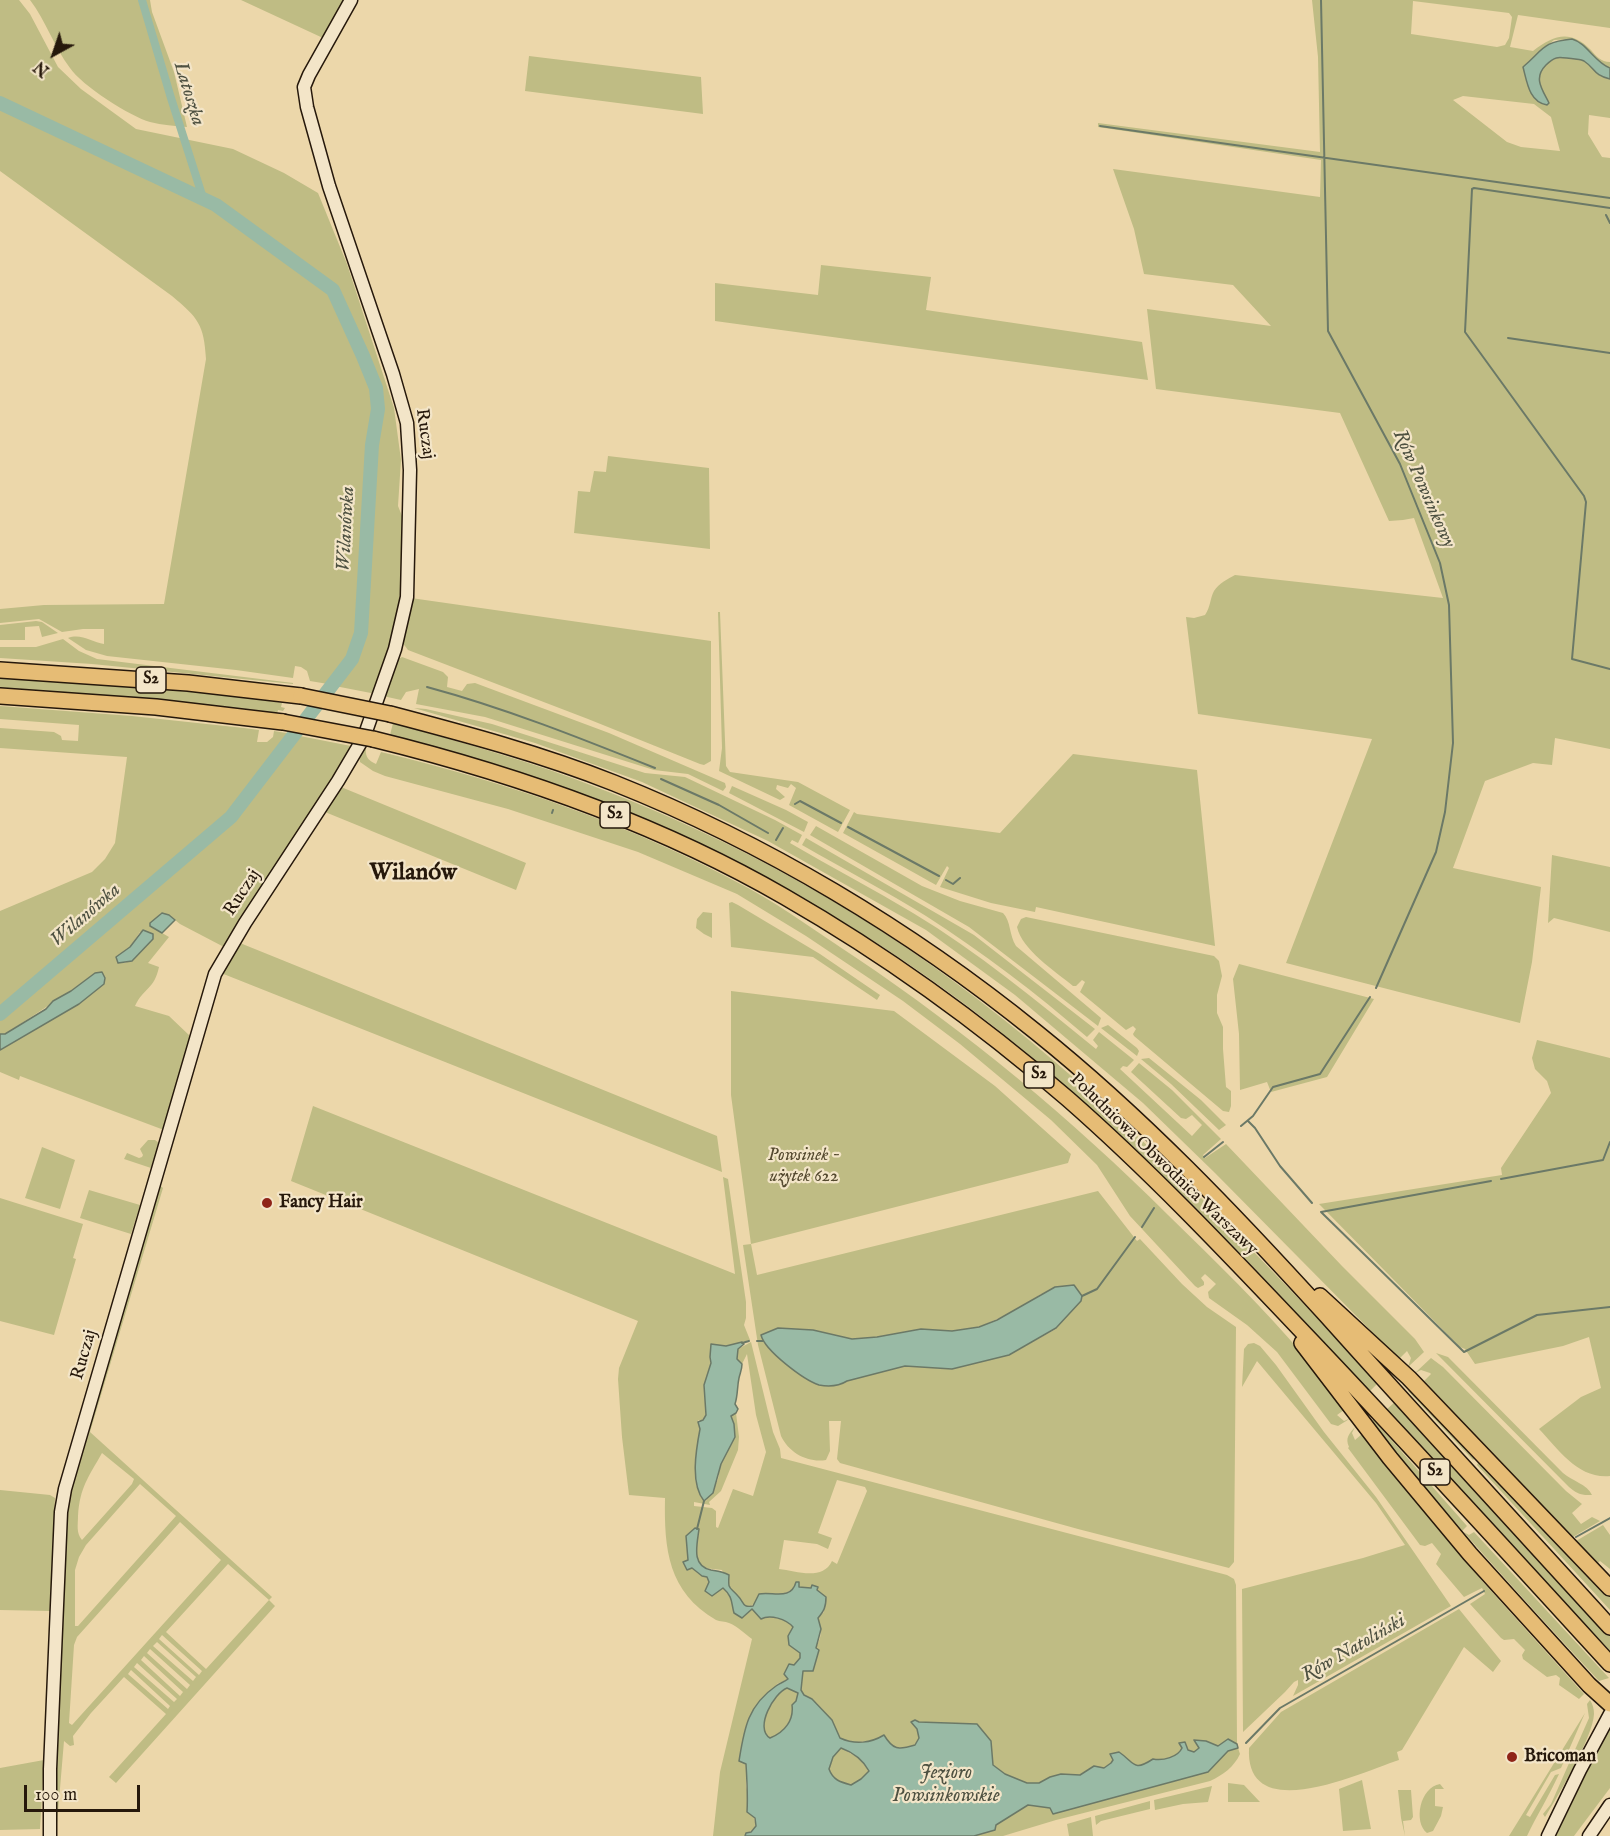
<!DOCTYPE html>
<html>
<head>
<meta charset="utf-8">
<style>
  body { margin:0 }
  #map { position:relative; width:1610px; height:1836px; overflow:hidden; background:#ecd7aa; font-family:"IM FELL English",serif }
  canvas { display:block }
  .north { position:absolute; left:24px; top:24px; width:60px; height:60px; -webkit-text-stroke:4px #f3e5c8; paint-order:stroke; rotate:220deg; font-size:16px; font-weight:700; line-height:24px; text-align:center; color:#26180b }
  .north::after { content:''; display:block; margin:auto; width:21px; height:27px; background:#26180b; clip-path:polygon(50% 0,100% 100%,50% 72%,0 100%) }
  .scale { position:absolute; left:24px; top:1785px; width:116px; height:27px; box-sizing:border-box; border:3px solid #26180b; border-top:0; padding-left:8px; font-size:18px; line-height:21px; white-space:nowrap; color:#26180b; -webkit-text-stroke:4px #f3e5c8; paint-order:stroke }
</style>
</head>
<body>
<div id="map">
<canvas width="1610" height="1836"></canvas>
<div class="north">N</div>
<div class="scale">100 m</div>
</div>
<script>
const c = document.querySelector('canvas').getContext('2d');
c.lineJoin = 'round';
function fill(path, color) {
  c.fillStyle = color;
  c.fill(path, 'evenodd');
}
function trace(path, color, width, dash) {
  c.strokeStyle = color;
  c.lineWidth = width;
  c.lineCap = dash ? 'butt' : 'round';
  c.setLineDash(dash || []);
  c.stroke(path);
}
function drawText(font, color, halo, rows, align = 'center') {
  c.font = font + ' "IM FELL English",serif';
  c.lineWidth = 4.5;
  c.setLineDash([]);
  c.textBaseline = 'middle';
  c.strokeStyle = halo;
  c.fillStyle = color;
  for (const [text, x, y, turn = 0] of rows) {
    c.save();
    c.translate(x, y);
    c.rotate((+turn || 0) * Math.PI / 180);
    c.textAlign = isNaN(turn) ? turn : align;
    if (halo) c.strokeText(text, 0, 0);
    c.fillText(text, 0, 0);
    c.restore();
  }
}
const green = new Path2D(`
  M0 0H19L30 14 58 67 81 89 136 129 233 149 284 173 318 193 347 264 394 408 401 460 398 506 404 521 403 587 392 647 376 694 335 686C364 651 367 625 366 582L360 581 356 638 351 651 328 684 310 681 307 671 301 667 295 666 293 678 236 670 107 656 86 650 68 638C81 633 92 642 104 644V629H83L62 632 39 619 0 623V609L44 605 164 604 206 359C204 324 198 318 172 296L0 171Z
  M30 0H150L152 12 174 72 187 127C175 126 162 125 150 122 131 117 81 85 70 68 54 47 46 21 30 0Z
  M241 0H346L323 38Z
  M1312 0H1610V28L1518 15 1510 47 1533 51C1554 35 1570 29 1591 50 1596 56 1601 62 1610 62V68L1606 67 1572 39 1554 40 1523 67 1527 84 1546 99 1540 87 1538 76 1542 69 1553 58 1563 56 1583 60 1610 79V118L1589 115 1588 134 1602 157 1610 158V749L1555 738 1552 765 1533 763 1485 781 1453 868 1541 887 1532 962 1520 1023 1286 963 1372 739 1198 714 1186 617 1194 618 1205 615C1211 606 1210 598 1214 591 1219 583 1228 579 1235 575L1443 598 1414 518 1403 520 1389 521 1340 413 1156 389 1147 309 1271 326 1233 285 1144 274 1134 229 1113 169 1320 197 1321 160 1098 127V123L1320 152 1318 57ZM1413 1 1509 13 1512 17 1509 38 1505 45 1497 47 1411 34ZM1463 96 1534 104 1551 117 1560 151 1521 147 1507 142 1453 100Z
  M529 56 701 77 703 114 525 91Z
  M821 265 931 277 926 310 1142 342 1148 380 715 321V283L818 295Z
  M608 456 709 468 710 549 574 533 578 491 590 492 594 471 606 472Z
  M411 598 711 641V761L704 765 700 764 588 719 408 650 402 642Z
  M718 612H720L726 766 730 772 798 782 850 810 838 832 789 805 796 788 791 784 788 788 777 785 776 789 785 797 780 800 719 771 722 748Z
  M36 621 42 622 58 633 42 637 39 626 25 627V640H0V625Z
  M63 639 79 651 97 659 293 683V684L92 664 0 658V647H36Z
  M402 657 443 672 448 677 447 687 462 691 467 684 475 683 609 733 725 783 726 787 723 791 688 774 654 770 485 717 416 704 419 689 406 692 401 700 383 696 395 661Z
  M0 676C94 683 189 687 282 703L281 707 285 708 283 711 278 710 277 714 153 699 0 688Z
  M0 706 132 716 244 728 259 730 257 742H267L273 737 274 731 292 734 272 761 276 763 300 736 356 747 224 947 180 924 169 915 161 913 150 926 169 937 148 963 159 967C154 990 144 987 135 1006L169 1016 190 1036 164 1130 20 1076 19 1080 0 1072V1050L79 1004 83 983 5 1034H0V911L92 872 105 859 115 843 127 757 0 748V728L54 732 61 736 62 740 78 741 79 725 0 719ZM140 932 153 934V939L132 961 123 963 116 957 130 947Z
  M414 708 426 709 492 724 645 773 685 777 775 820 802 835 798 843 792 840 790 843C831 867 873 889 913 913 978 952 1037 1001 1096 1049L1098 1046 1093 1040 1099 1032 1134 1060 1127 1067 1123 1066 1120 1069 1192 1136 1202 1125 1192 1115 1186 1119 1181 1118 1131 1072 1139 1063 1172 1090 1221 1139 1203 1155 1205 1158 1226 1144 1342 1266 1415 1339 1424 1352 1408 1367 1411 1358 1407 1351 1400 1358 1383 1343 1215 1173 1143 1103 1015 995 926 930 768 841 642 782 535 743Z
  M393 723C463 743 533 762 601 789 734 840 863 911 976 998 1125 1111 1251 1248 1378 1383L1369 1392C1245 1255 1117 1120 970 1008 859 924 736 856 608 804 537 775 463 755 390 735Z
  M363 748 366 749C365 757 369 761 376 764L381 752C507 782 635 826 750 889 786 909 820 934 855 957 968 1033 1072 1119 1168 1215 1215 1261 1263 1307 1305 1357 1319 1374 1331 1393 1344 1410L1337 1415 1344 1421 1351 1418 1338 1426 1331 1424 1277 1352 1247 1325 1209 1298 1208 1292 1216 1284 1205 1274 1201 1278 1204 1282V1285L1198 1288 1195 1286 1130 1216 1097 1165 1051 1120 960 1044 903 1001 806 936 737 894 638 852 508 809 385 776 373 771 360 762 359 755Z
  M1073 754 1197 770 1215 946 1036 907 1035 912 991 903 940 887 949 868 947 866 936 885 843 833 854 812 857 814 1000 833Z
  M732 786 786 810 808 822 804 832 729 793Z
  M341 787 526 863 516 890 325 812Z
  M816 826 922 886 960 901 1003 913C1011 921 1009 935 1016 946L1101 1018 1098 1026 969 927 810 835Z
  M806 838 974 935 1095 1029 1087 1037C1036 993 982 952 926 916 886 891 844 869 802 845Z
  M1552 855 1610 867V932L1554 918 1548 923Z
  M732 902 738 905 820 954 877 993 880 995 877 1000 813 957 731 947 729 903Z
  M703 912 712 913V938L704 934 696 928 697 919Z
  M1026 917 1214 956 1219 961 1222 976 1217 995V1013L1223 1027V1049L1226 1087 1231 1091V1106L1229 1112 1223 1111 1134 1036 1133 1034 1136 1029 1133 1026 1126 1030 1080 992 1085 982 1082 980 1076 986H1073C1055 971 1022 950 1017 927L1021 919Z
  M240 943 717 1136 722 1172 221 973Z
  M1239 964 1374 999 1327 1077 1271 1092 1267 1082 1240 1090 1239 1034 1233 979Z
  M731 991 894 1011 995 1086 1071 1154 1068 1163 751 1244 757 1275 1098 1191 1137 1241 1140 1239 1182 1284 1207 1307 1236 1327 1234 1562 1229 1568 1078 1529 840 1463 837 1459 841 1421H829L830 1451 826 1460C808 1463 789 1453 781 1436L758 1345 743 1245 751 1244 731 1095ZM1041 1294 1056 1329 1009 1355 952 1369 905 1366 847 1381 781 1360 763 1341 813 1330 852 1339 877 1337 921 1329 952 1331 979 1327 1015 1311Z
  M1108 1025 1137 1048 1139 1051 1137 1056 1101 1028Z
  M1537 1040 1610 1058V1476C1578 1479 1559 1450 1539 1429L1581 1397 1601 1388 1589 1337 1563 1346 1475 1364 1465 1349 1460 1347 1319 1204 1502 1175 1501 1168 1551 1093 1547 1081 1535 1069 1532 1058Z
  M1149 1058 1201 1100 1226 1125 1219 1130 1171 1084 1141 1059Z
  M313 1106 735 1274 723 1177 728 1179 746 1302V1318L744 1325 750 1340 726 1346 711 1345 710 1357 711 1363 704 1385 706 1415 701 1421 698 1420C706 1444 683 1481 706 1501 709 1493 715 1487 718 1479 719 1475 719 1469 720 1465 729 1445 741 1439 731 1416L736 1413 739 1437 738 1450 721 1491 709 1502 710 1505 694 1502V1506L712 1508 716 1511V1527L718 1528 733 1489 753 1496 766 1452 756 1415 747 1354 742 1364 737 1359 738 1349 751 1342 773 1432 780 1449 781 1458 1227 1575 1234 1579 1236 1585 1237 1744 1227 1740 1218 1746 1206 1741H1195L1199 1748 1194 1752 1188 1750 1186 1744 1179 1743 1182 1748C1178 1757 1163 1761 1153 1759 1133 1772 1135 1763 1119 1752L1110 1754 1113 1759 1111 1763 1104 1768H1090L1080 1775 1069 1774 1050 1777 1039 1783H1027L1005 1774 993 1765 991 1741 977 1724 919 1722 913 1725 917 1729 919 1738 915 1745C904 1748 891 1751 886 1738L880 1737 877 1740 850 1743 840 1738C834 1723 826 1711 813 1700 809 1697 804 1696 802 1692 792 1671 821 1651 821 1631 821 1627 818 1622 818 1617L824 1612V1597L812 1585V1588L798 1587 778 1596 764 1593C760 1596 755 1605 750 1606 739 1609 726 1579 722 1570L704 1568 699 1564 696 1553 686 1536C687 1552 688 1574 707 1577L709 1582 718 1591 723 1588 733 1600V1606L744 1617 752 1609C755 1611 757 1613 760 1615 768 1619 788 1616 792 1626 796 1634 792 1645 800 1653V1658L794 1665 788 1679 777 1684 746 1764V1786L756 1826 745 1836H713L720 1772 752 1639C745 1634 737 1626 729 1623 725 1621 720 1622 716 1620 668 1592 664 1549 665 1498L629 1495 622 1437 618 1379 619 1368 638 1321 291 1181ZM837 1480 865 1487 867 1491 837 1564 832 1561C823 1581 796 1571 779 1569L784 1540 817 1544 828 1549 832 1538 818 1533Z
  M148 1140H155L159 1143 151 1168 124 1159 127 1153 139 1158 142 1157 143 1155 140 1149Z
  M42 1147 75 1160 60 1209 25 1198Z
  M158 1184 163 1188 90 1432 272 1597 269 1600 275 1606 116 1783 109 1777 166 1714 124 1677 91 1713 73 1736 74 1745 70 1746 64 1741 57 1824 54 1821 64 1513ZM102 1453 134 1479 132 1484 82 1540C76 1533 78 1525 78 1516 80 1487 88 1478 102 1453ZM140 1484 176 1516 78 1626H75V1570L79 1557 86 1545ZM180 1522 221 1560 72 1725 69 1723 74 1645 77 1637ZM228 1564 269 1600 206 1669 166 1632ZM162 1635 202 1671 199 1675 159 1639ZM157 1642 196 1677 193 1681 153 1646ZM150 1649 190 1685 187 1689 147 1653ZM144 1656 183 1692 180 1696 141 1660ZM137 1663 177 1699 174 1702 134 1667ZM131 1670 170 1706 168 1709 128 1674Z
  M89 1190 140 1205 131 1234 80 1218Z
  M0 1198 83 1224 73 1258 76 1259 54 1335 0 1321Z
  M1254 1343 1260 1346 1276 1365 1324 1432 1376 1497 1451 1606 1293 1696 1298 1685V1680L1294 1682 1285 1692 1243 1732 1242 1589 1363 1558 1405 1545 1376 1503 1257 1361 1242 1387 1244 1349 1248 1344Z
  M1436 1353 1448 1357 1563 1473C1572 1481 1587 1484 1592 1495 1581 1495 1579 1495 1569 1487Z
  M1431 1358 1443 1367 1566 1491 1582 1504 1572 1513 1581 1524 1592 1517 1600 1521 1573 1537 1424 1381 1431 1374 1430 1373 1421 1370 1415 1373Z
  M1411 1388 1610 1596V1610L1477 1465 1479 1461 1476 1457 1473 1460 1408 1391Z
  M1396 1401 1610 1636V1655L1386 1410Z
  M1373 1419 1467 1526 1462 1531 1469 1535 1474 1532 1609 1678 1599 1681C1521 1597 1444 1512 1371 1424Z
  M1355 1427 1352 1433 1355 1440 1362 1434 1483 1582 1584 1694 1579 1699 1559 1685 1560 1678 1556 1675 1547 1677 1523 1659 1522 1655 1525 1650 1514 1639 1504 1640 1501 1638 1470 1604 1485 1594 1482 1588 1464 1597 1436 1564 1441 1554 1432 1543 1425 1546 1420 1545 1348 1448 1349 1447C1345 1438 1349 1434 1355 1427Z
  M0 1490 50 1495 55 1498 50 1611 0 1610Z
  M1603 1525 1610 1535V1569L1600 1561 1598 1563 1576 1541Z
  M1459 1609 1501 1661 1493 1672 1464 1647 1402 1750 1397 1752 1399 1760C1362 1772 1245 1828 1249 1748L1281 1712Z
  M787 1688 798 1693 796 1701 792 1705C794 1720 784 1732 770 1738 754 1728 774 1694 787 1688Z
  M1590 1700C1593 1705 1594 1709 1594 1714 1593 1737 1558 1796 1545 1817L1543 1814 1551 1804 1589 1718 1587 1704Z
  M1585 1713 1561 1768 1551 1772 1526 1815 1530 1817 1555 1775 1559 1774C1549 1796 1537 1815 1527 1836H1509Z
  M1610 1724V1788L1574 1836H1556Z
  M841 1748 860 1759 869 1771 861 1779 851 1785C840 1782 833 1780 829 1769L833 1757Z
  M1238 1748 1240 1754C1234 1767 1223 1775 1210 1781L1056 1820 1003 1836H974L994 1830 996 1825 1028 1805 1050 1808 1053 1813 1208 1772 1228 1751Z
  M44 1760 40 1829 0 1830V1768Z
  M1362 1780 1371 1829 1343 1831 1339 1789Z
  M1228 1783 1244 1785 1260 1802H1228Z
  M1440 1784 1444 1789H1435V1806L1443 1807 1441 1816 1433 1831 1427 1833C1413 1822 1420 1787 1440 1784Z
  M1212 1786 1208 1802 1183 1804 1155 1810 1154 1800Z
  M1398 1790H1411L1413 1817 1411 1820 1403 1821 1405 1836 1401 1818Z
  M1150 1801V1809L1101 1821 1096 1825 1095 1816Z
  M1091 1817 1093 1836H1069L1067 1824Z`);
const water = new Path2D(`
  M1572 39C1587 43 1595 63 1610 68V79C1593 75 1596 69 1584 61 1580 59 1580 60 1575 59 1560 58 1557 54 1546 65 1533 78 1542 89 1549 103L1547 105C1529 102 1527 82 1523 67 1544 49 1542 42 1572 39Z
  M162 913 169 915 175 920 162 933 150 926V923Z
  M143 930 153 934V939L132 961 118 963 116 957 130 947Z
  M102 972 105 978 104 984 79 1004 0 1050V1034H5L46 1009 53 1001 71 991 95 973Z
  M1074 1285 1082 1296 1081 1301 1056 1328 1009 1355 952 1369 905 1366 847 1381C839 1386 829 1387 819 1385 804 1380 765 1351 761 1335L778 1328 813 1330 852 1339 877 1337 921 1329 952 1331 979 1327 997 1320 1055 1287Z
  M742 1342 744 1344 738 1349 737 1359 742 1364C742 1370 740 1373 739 1378 737 1387 738 1395 735 1404L738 1409 736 1413 731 1416 734 1424 735 1437 721 1464 713 1493 704 1501C690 1484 696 1450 700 1429L698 1422 703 1420 706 1415 704 1385 711 1363 710 1357 711 1344 726 1346Z
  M695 1528 699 1529C697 1545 691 1566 711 1570 718 1571 722 1571 729 1575 728 1590 729 1586 738 1596 744 1602 742 1608 753 1606L759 1594C772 1591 791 1601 796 1582H799V1587L811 1588 812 1585 818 1587 817 1590 826 1597C826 1607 824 1611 818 1618L821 1629 816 1648 819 1650 813 1671H803L801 1690 804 1695 812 1699 832 1720 840 1738C855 1745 871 1743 884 1735 893 1750 898 1750 915 1745L919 1738 917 1729 911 1722 915 1720 919 1722 977 1724 991 1741 993 1765 1005 1774 1027 1783H1039L1050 1777 1061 1774 1080 1775 1094 1766 1104 1768 1111 1763 1113 1760 1110 1754 1119 1752C1135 1763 1133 1772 1153 1759 1163 1761 1178 1757 1182 1748L1179 1743 1185 1742 1188 1750 1194 1752 1199 1748 1194 1740 1206 1741 1218 1746 1228 1739 1237 1744 1238 1748 1228 1751 1208 1772 1053 1814 1050 1808 1028 1805 996 1825 995 1830 974 1836H745L746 1833 751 1832 756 1826 755 1818 747 1812C748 1796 747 1780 746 1764L739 1761C744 1730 747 1706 776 1686 780 1683 784 1682 788 1679L784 1674 789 1664 794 1665 800 1658V1653L789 1645 788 1636 793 1627C786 1619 770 1614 761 1619L752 1609 742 1618 734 1613C731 1602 733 1597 723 1588L712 1596 705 1591 709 1582 707 1577 702 1576 692 1568 687 1570 683 1562 688 1560 686 1536ZM787 1688 798 1693 796 1701 792 1705C794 1720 785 1732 770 1738 754 1728 774 1693 787 1688ZM841 1748C852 1752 863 1760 869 1771L861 1779 851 1785C840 1782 833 1780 829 1769L833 1757Z`);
const stream = new Path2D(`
  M1321 0 1328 331 1400 464 1440 563 1449 605 1453 743 1445 812 1436 852 1376 988
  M1100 126 1610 198
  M1610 208 1474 188 1472 189 1465 332 1584 496 1586 502 1572 659 1610 669
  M1606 215 1610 223
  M1508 338 1610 353
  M427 687C505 708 580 738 655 768
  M661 779 719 805 768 833
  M795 804 800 801 841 823
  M552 813 553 810
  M848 827 939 876
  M776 840 783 828
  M946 880 953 884 960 878
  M1248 1121 1255 1128 1280 1166 1312 1203
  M1241 1126 1253 1116 1273 1087 1320 1074 1370 997
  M1204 1157 1223 1142
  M1501 1179 1603 1160 1610 1142
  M1321 1212 1464 1352 1537 1315 1610 1307
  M1321 1212 1491 1181
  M1142 1227 1154 1208
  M1082 1296 1097 1289 1135 1237
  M757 1341H763
  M742 1343 749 1341
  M697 1529 704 1501
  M1576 1537 1610 1518
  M1246 1743 1280 1708 1484 1591`);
const canal = new Path2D(`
  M142 0 171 98 203 198`);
const river = new Path2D(`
  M0 103 216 205 333 290 363 356 376 388 378 409 372 445 361 633 352 659 231 817 0 1014`);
const secondary = new Path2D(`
  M50 1836V1769L61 1512 65 1489 215 974 245 923 338 781 364 737 395 649 407 597 410 470 407 423 393 374 329 186 307 107 304 87 309 75 351 0
  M1548 1836 1580 1770 1610 1714
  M1589 1836 1610 1805`);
const highway = new Path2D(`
  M0 670 188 683 301 696
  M0 696 156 707 283 722
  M390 714C466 734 541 754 614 783 765 843 910 930 1036 1032 1142 1117 1235 1215 1326 1315 1420 1420 1515 1523 1610 1627
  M373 739C516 774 657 823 785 897 886 955 980 1023 1068 1099 1149 1170 1224 1249 1298 1327 1404 1438 1507 1551 1610 1664
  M1320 1296 1409 1378 1610 1588
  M1302 1343 1390 1458 1470 1554 1589 1685 1610 1704`);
const highwayBridge = new Path2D(`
  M301 696 390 714
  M283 722 373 739`);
const markers = [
  [267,1203,6,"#8f2418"],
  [1512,1757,6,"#8f2418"]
];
const shields = [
  [151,680,30],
  [615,815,30],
  [1039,1075,30],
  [1435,1472,30]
];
const shieldNames = [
  ["S2",151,680],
  ["S2",615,815],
  ["S2",1039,1075],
  ["S2",1435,1472]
];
const streetNames = [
  ["Ruczaj",424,434,82],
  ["Ruczaj",243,893,-57],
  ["Południowa Obwodnica Warszawy",1163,1165,44],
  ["Ruczaj",85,1355,-74]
];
const parkNames = [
  ["Powsinek -",804,1156],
  ["użytek 622",804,1177]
];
const poiNames = [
  ["Fancy Hair",279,1203],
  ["Bricoman",1524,1757]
];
const waterNames = [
  ["Latoszka",188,94,73],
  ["Rów Powsinkowy",1423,489,66],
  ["Wilanówka",347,529,-87],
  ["Wilanówka",86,916,-41],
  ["Rów Natoliński",1354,1649,-30],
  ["Jezioro",946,1774],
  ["Powsinkowskie",946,1797]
];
const districtNames = [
  ["Wilanów",413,874]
];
fill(green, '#bfbc84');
fill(water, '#99baa5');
trace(water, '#6b7967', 1.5);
trace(stream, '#6b7967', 2);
trace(canal, '#99baa5', 8);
trace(river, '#99baa5', 14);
trace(secondary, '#26180b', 15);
trace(highway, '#26180b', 18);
trace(secondary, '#f3e5c8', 12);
trace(highway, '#e6bc75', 15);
trace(highwayBridge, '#26180b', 18, []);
trace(highwayBridge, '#e6bc75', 15);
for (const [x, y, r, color] of markers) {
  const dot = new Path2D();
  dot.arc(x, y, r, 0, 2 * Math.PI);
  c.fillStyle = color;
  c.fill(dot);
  trace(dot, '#f3e5c8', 2);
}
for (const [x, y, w] of shields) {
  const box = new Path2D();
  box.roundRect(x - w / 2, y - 13, w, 26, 4.5);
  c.fillStyle = '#f3e5c8';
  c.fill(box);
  trace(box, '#26180b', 1.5);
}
drawText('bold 16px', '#26180b', null, shieldNames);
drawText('18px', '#26180b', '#f3e5c8', streetNames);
drawText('italic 18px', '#54492f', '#f3e5c8', parkNames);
drawText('bold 18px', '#26180b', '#f3e5c8', poiNames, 'left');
drawText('italic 20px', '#4e5141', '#f3e5c8', waterNames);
drawText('bold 24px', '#26180b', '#f3e5c8', districtNames);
</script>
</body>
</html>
